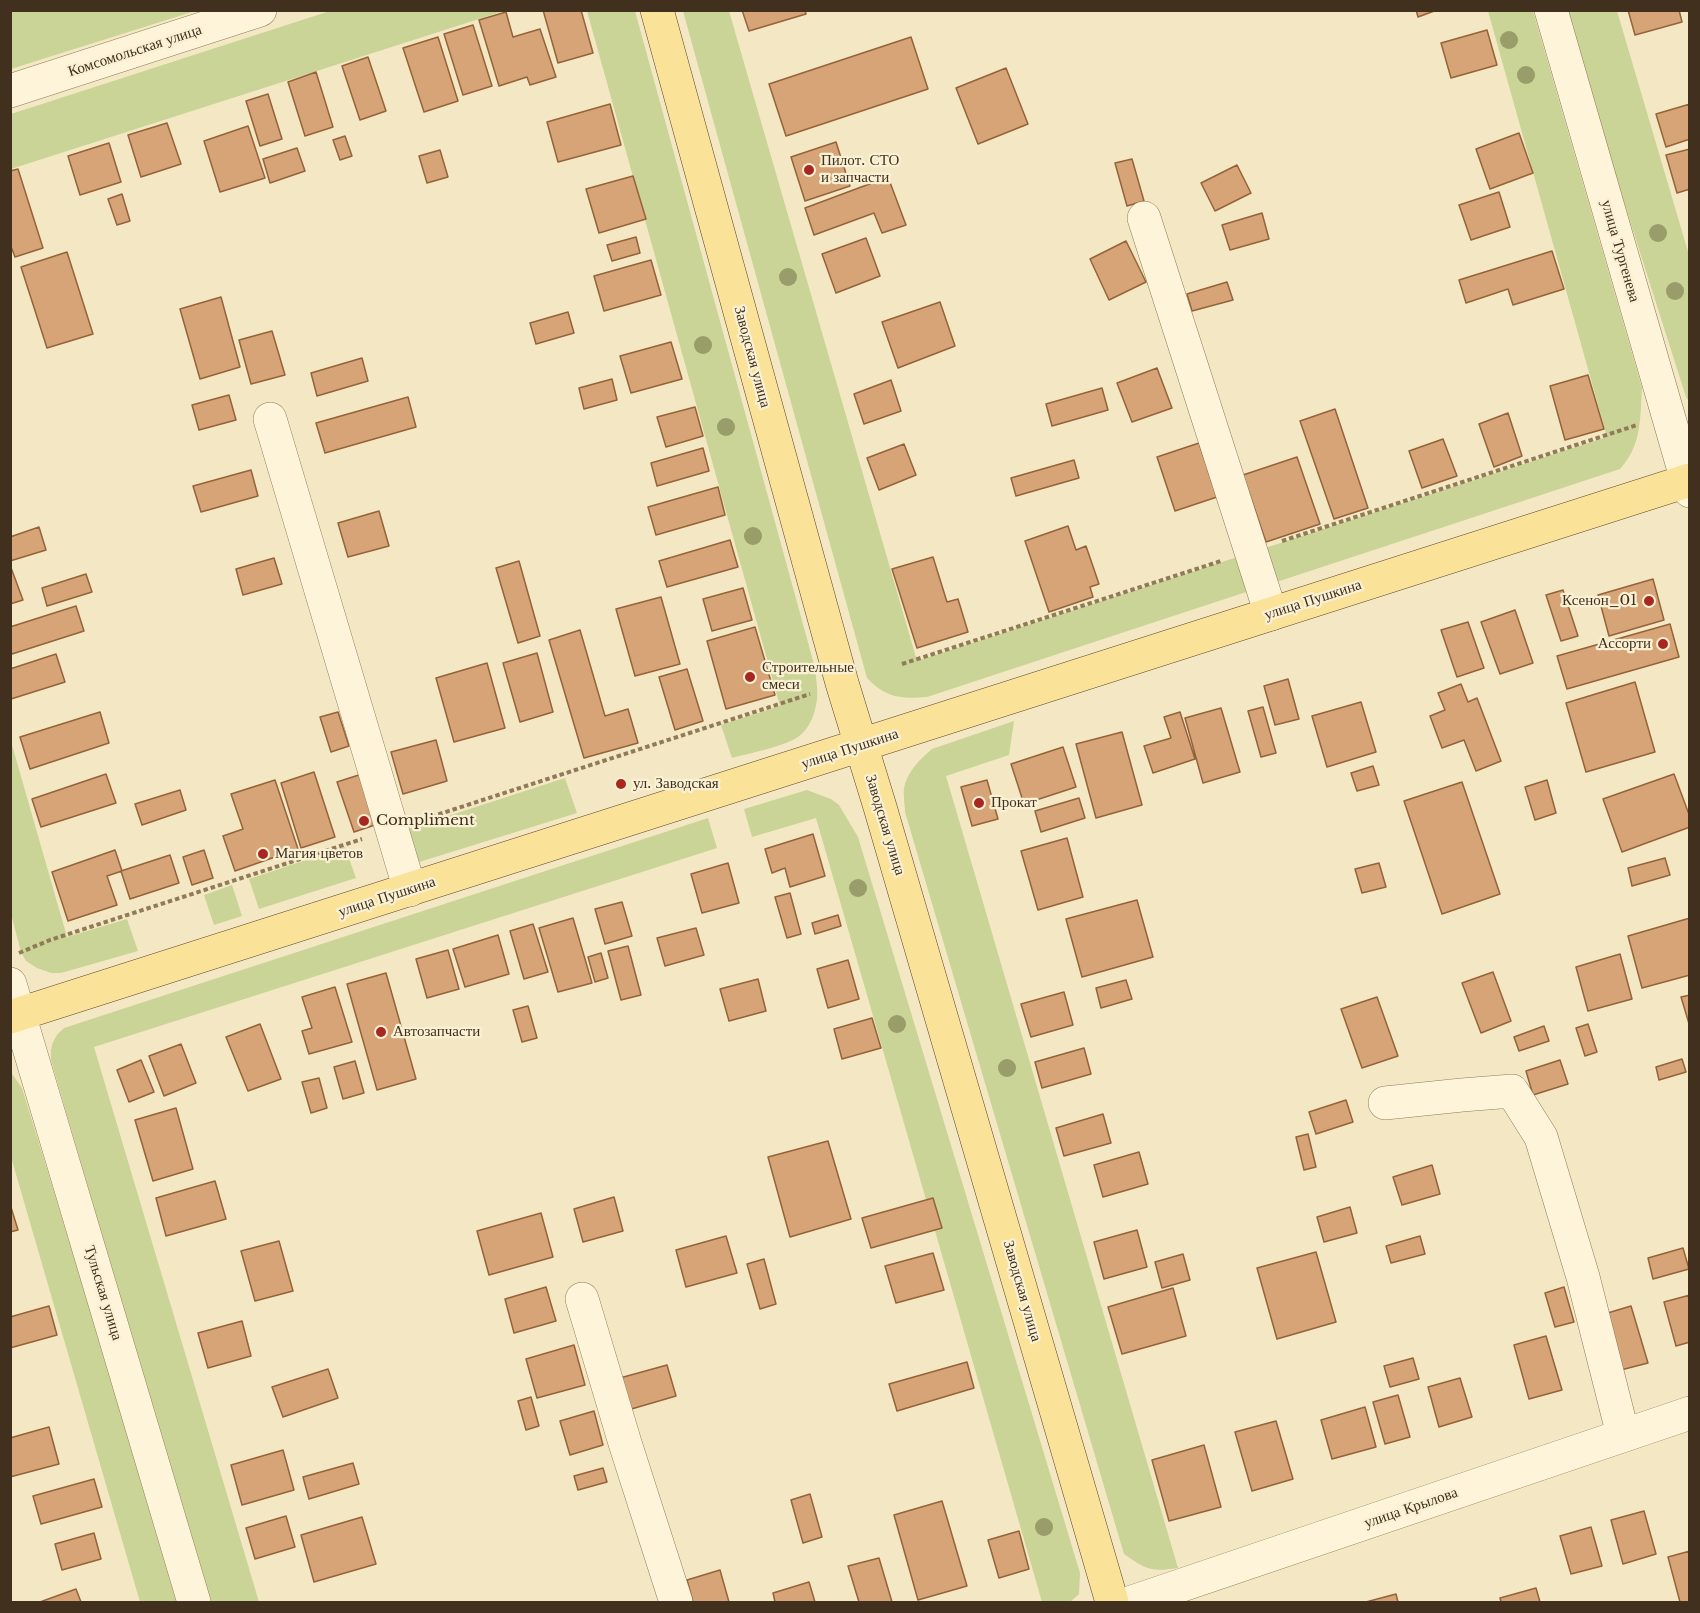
<!DOCTYPE html>
<html>
<head>
<meta charset="utf-8">
<style>
  body { margin:0 }
  #map { position:relative; width:1700px; height:1613px; overflow:hidden; background:#f4e8c4; font-family:"Libre Baskerville",serif }
  canvas { display:block }
  .frame { position:absolute; inset:0; border:12px solid #40301d; pointer-events:none }
</style>
</head>
<body>
<div id="map">
<canvas width="1700" height="1613"></canvas>
<div class="frame"></div>
</div>
<script>
const c = document.querySelector('canvas').getContext('2d');
c.lineJoin = 'round';
function fill(path, color) {
  c.fillStyle = color;
  c.fill(path, 'evenodd');
}
function trace(path, color, width, dash) {
  c.strokeStyle = color;
  c.lineWidth = width;
  c.lineCap = dash ? 'butt' : 'round';
  c.setLineDash(dash || []);
  c.stroke(path);
}
function drawText(font, color, halo, rows, align = 'center') {
  c.font = font + ' "Libre Baskerville",serif';
  c.lineWidth = 4.5;
  c.setLineDash([]);
  c.textBaseline = 'middle';
  c.strokeStyle = halo;
  c.fillStyle = color;
  for (const [text, x, y, turn = 0] of rows) {
    c.save();
    c.translate(x, y);
    c.rotate((+turn || 0) * Math.PI / 180);
    c.textAlign = isNaN(turn) ? turn : align;
    if (halo) c.strokeText(text, 0, 0);
    c.fillText(text, 0, 0);
    c.restore();
  }
}
const green = new Path2D(`
  M17 10H194L195 11 11 69V13Z
  M333 10 504 11 11 169V114Z
  M587 11H635L815 668C816 680 819 693 816 705 814 717 808 730 798 737 783 747 750 753 732 758L721 725 780 706Z
  M683 11H729L917 661 1607 437 1488 11H1533L1642 388C1640 418 1642 445 1620 469L927 697C901 699 886 698 867 678Z
  M1567 11H1617L1689 255V402L1686 397 1603 136Z
  M1014 721 1009 755 946 776 1178 1568C1151 1572 1147 1570 1124 1554L905 812C905 805 903 795 904 788 907 772 920 759 932 749Z
  M10 738 67 937 127 919 138 951 61 973H51L37 968 26 961 21 952 11 914Z
  M565 778 577 813 416 863 405 830Z
  M807 790 831 799 839 805 858 837 1080 1573 1079 1594 1070 1602H1042L816 818 752 837 744 809Z
  M708 818 717 848 94 1047 259 1602H209L51 1060C50 1046 53 1037 64 1028Z
  M345 847 356 878 259 909 249 879Z
  M232 885 242 916 214 925 204 895Z
  M10 1071 22 1088 180 1602H140L11 1157Z`);
const building = new Path2D(`
  M543 10H581L593 53 558 63Z
  M742 10H805L806 14 749 31Z
  M1416 10H1437L1418 17Z
  M1628 10H1679L1682 22 1635 35Z
  M506 12 513 37 540 29 556 77 530 85 527 77 499 86 479 20Z
  M473 25 492 86 463 95 444 34Z
  M1487 30 1497 65 1451 78 1441 43Z
  M438 37 458 101 424 112 403 48Z
  M911 37 928 89 786 136 769 84Z
  M368 57 386 111 360 120 342 66Z
  M1006 68 1028 124 978 144 956 88Z
  M316 72 333 127 305 136 288 82Z
  M268 94 282 139 260 146 246 101Z
  M610 104 621 145 558 162 547 122Z
  M1690 104V139L1666 147 1656 114Z
  M167 123 181 164 141 177 128 135Z
  M248 126 265 178 220 192 204 141Z
  M1519 133 1533 173 1490 189 1476 149Z
  M345 136 352 156 340 160 333 140Z
  M836 142 850 186 805 201 791 157Z
  M109 143 121 182 80 195 68 156Z
  M297 148 305 171 270 183 263 159Z
  M1690 149V189L1677 193 1666 155Z
  M440 150 448 177 427 183 419 156Z
  M1132 159 1144 201 1127 206 1115 163Z
  M1237 165 1251 193 1215 211 1201 183Z
  M18 169 43 248 15 257 10 244V171Z
  M633 176 646 219 599 233 586 189Z
  M888 177 906 225 882 233 874 213 814 235 805 208Z
  M1499 192 1510 227 1471 240 1459 205Z
  M122 194 130 221 117 225 108 199Z
  M1262 213 1269 239 1230 250 1222 225Z
  M636 237 640 253 612 261 607 245Z
  M866 238 880 276 836 293 822 254Z
  M1126 241 1146 282 1109 300 1090 259Z
  M1552 251 1564 289 1513 305 1508 289 1466 303 1459 280Z
  M67 252 93 334 47 348 21 267Z
  M651 260 661 295 604 311 594 276Z
  M1227 282 1233 300 1192 311 1187 294Z
  M221 297 240 367 200 379 180 309Z
  M940 302 955 346 898 368 882 322Z
  M568 312 574 333 536 344 530 323Z
  M272 331 285 375 251 384 239 340Z
  M671 342 682 379 631 393 620 356Z
  M362 358 368 381 317 396 311 373Z
  M1157 368 1172 408 1132 422 1117 383Z
  M1588 375 1604 429 1565 440 1550 386Z
  M612 379 617 400 584 409 579 388Z
  M891 380 901 411 864 424 854 394Z
  M1102 388 1108 410 1052 426 1046 404Z
  M229 395 236 420 199 430 192 405Z
  M408 397 416 427 325 453 316 423Z
  M695 407 703 436 666 447 657 417Z
  M1335 409 1368 508 1334 519 1300 421Z
  M1508 413 1522 456 1494 467 1479 424Z
  M1443 439 1457 476 1422 488 1409 451Z
  M1199 443 1217 497 1175 511 1157 457Z
  M904 444 916 475 879 490 867 458Z
  M703 448 709 471 657 486 651 463Z
  M1297 457 1320 524 1266 542 1243 475Z
  M1074 460 1079 478 1016 496 1011 478Z
  M251 470 258 496 201 512 193 486Z
  M718 487 725 515 656 535 648 507Z
  M379 511 389 546 348 557 338 523Z
  M1068 526 1076 550 1086 546 1099 584 1090 587 1093 597 1049 612 1025 541Z
  M39 527 46 550 10 561V537Z
  M730 540 738 567 667 587 659 561Z
  M933 557 947 602 958 599 968 632 917 648 892 569Z
  M274 558 282 584 243 595 236 569Z
  M519 561 540 636 518 643 496 568Z
  M10 565 23 600 10 604Z
  M86 574 92 592 47 606 42 588Z
  M1653 579 1664 620 1609 636 1598 595Z
  M743 588 752 620 712 631 703 599Z
  M1563 590 1578 636 1561 641 1546 595Z
  M661 597 680 664 635 676 616 609Z
  M76 606 84 631 12 654 10 649V627Z
  M1515 610 1533 663 1500 674 1481 622Z
  M1468 622 1484 668 1457 677 1441 630Z
  M1670 624 1679 657 1567 689 1557 656Z
  M755 627 775 695 726 709 707 641Z
  M580 630 605 716 628 709 638 743 584 758 549 640Z
  M537 653 553 712 520 722 503 663Z
  M56 654 65 682 11 699 10 669Z
  M487 663 505 728 454 742 436 678Z
  M687 669 703 721 675 730 659 677Z
  M1288 679 1299 719 1275 725 1264 686Z
  M1635 682 1655 752 1586 772 1566 703Z
  M1461 684 1468 702 1477 698 1501 761 1476 771 1464 740 1442 748 1430 716 1445 710 1438 693Z
  M1361 702 1376 752 1327 767 1312 716Z
  M1263 707 1276 753 1261 757 1248 711Z
  M1221 708 1240 772 1203 783 1185 718Z
  M100 712 109 743 30 769 20 737Z
  M338 712 349 746 331 752 320 717Z
  M1180 712 1195 759 1153 773 1144 746 1171 738 1164 717Z
  M1122 732 1142 805 1096 818 1076 744Z
  M436 740 447 781 403 794 391 752Z
  M1063 747 1076 787 1024 804 1011 764Z
  M1373 766 1379 785 1357 791 1351 773Z
  M314 772 335 837 301 848 281 783Z
  M365 773 381 823 354 832 337 782Z
  M106 774 116 803 41 827 32 799Z
  M1674 774 1690 817V827L1622 852 1603 799Z
  M275 780 298 849 235 871 223 836 243 829 231 794Z
  M987 780 998 819 972 826 961 787Z
  M1547 780 1556 813 1535 820 1525 787Z
  M1462 782 1500 894 1442 914 1404 801Z
  M180 790 186 810 142 825 135 804Z
  M1079 798 1085 818 1041 832 1035 811Z
  M813 834 825 876 790 887 785 868 772 873 765 849Z
  M1067 838 1083 897 1038 910 1021 851Z
  M115 850 122 871 107 876 117 905 68 921 52 872Z
  M204 850 213 878 192 885 183 857Z
  M170 855 179 883 130 899 121 871Z
  M1665 858 1670 875 1632 886 1628 868Z
  M728 863 739 903 702 913 691 874Z
  M1379 863 1386 887 1362 893 1355 869Z
  M790 893 801 934 787 938 775 897Z
  M1137 900 1153 957 1082 977 1066 919Z
  M622 902 632 936 605 944 595 909Z
  M838 915 841 926 815 934 812 923Z
  M573 918 592 983 558 992 539 928Z
  M1690 918V975L1642 988 1628 936Z
  M533 924 548 972 524 979 510 931Z
  M696 928 704 955 665 966 657 938Z
  M498 935 509 974 465 987 453 949Z
  M628 946 641 995 621 1000 608 951Z
  M448 950 459 989 427 998 416 959Z
  M601 953 608 978 595 982 588 957Z
  M1620 954 1632 999 1588 1011 1576 967Z
  M848 960 859 999 828 1008 817 969Z
  M1493 972 1511 1021 1481 1033 1462 983Z
  M386 973 416 1079 377 1090 347 984Z
  M758 979 766 1011 729 1021 720 989Z
  M1126 980 1132 999 1101 1008 1096 988Z
  M335 987 352 1042 309 1054 302 1031 312 1028 302 997Z
  M1064 992 1073 1025 1031 1037 1021 1004Z
  M1690 995V1027L1681 997Z
  M1377 997 1398 1056 1362 1068 1341 1009Z
  M528 1006 537 1038 522 1042 513 1010Z
  M872 1018 881 1048 842 1059 834 1029Z
  M260 1024 281 1079 248 1091 226 1037Z
  M1588 1024 1597 1052 1585 1056 1576 1028Z
  M1544 1026 1549 1041 1519 1051 1514 1037Z
  M181 1044 196 1083 164 1096 149 1056Z
  M1084 1048 1091 1074 1042 1088 1035 1062Z
  M1682 1059 1686 1072 1659 1080 1656 1067Z
  M141 1060 154 1092 129 1102 117 1070Z
  M1560 1060 1568 1084 1533 1095 1526 1071Z
  M355 1061 364 1093 343 1099 334 1067Z
  M319 1078 327 1108 311 1113 302 1082Z
  M1346 1100 1353 1122 1316 1134 1309 1112Z
  M176 1108 193 1169 153 1181 135 1120Z
  M1103 1114 1111 1143 1064 1156 1056 1128Z
  M1308 1134 1316 1167 1304 1170 1296 1137Z
  M828 1141 851 1219 790 1237 768 1157Z
  M1139 1152 1148 1184 1103 1197 1094 1165Z
  M1432 1165 1440 1194 1402 1205 1393 1177Z
  M215 1181 226 1219 166 1236 156 1198Z
  M614 1197 623 1231 583 1242 574 1209Z
  M933 1198 942 1228 871 1248 862 1218Z
  M10 1204 18 1230 10 1232Z
  M1350 1207 1357 1233 1324 1242 1317 1217Z
  M541 1213 553 1257 489 1275 477 1231Z
  M1137 1230 1147 1267 1104 1279 1094 1242Z
  M726 1236 737 1273 686 1287 676 1250Z
  M1420 1236 1425 1254 1391 1263 1386 1246Z
  M279 1241 293 1291 255 1301 241 1251Z
  M1683 1248 1689 1269 1653 1279 1648 1258Z
  M1316 1252 1336 1322 1277 1339 1257 1268Z
  M933 1253 944 1290 896 1303 885 1266Z
  M1183 1254 1190 1280 1162 1288 1155 1262Z
  M764 1259 776 1304 760 1309 747 1264Z
  M546 1287 556 1321 514 1333 505 1299Z
  M1564 1287 1574 1322 1555 1327 1545 1293Z
  M1173 1288 1186 1336 1122 1354 1108 1307Z
  M1690 1295V1342L1676 1346 1664 1302Z
  M49 1306 57 1335 10 1348V1317Z
  M1631 1306 1648 1363 1617 1371 1601 1315Z
  M242 1321 251 1356 208 1368 198 1333Z
  M1546 1336 1562 1390 1529 1399 1514 1345Z
  M574 1345 585 1385 537 1398 526 1359Z
  M1413 1358 1419 1379 1390 1387 1384 1366Z
  M967 1362 974 1388 897 1411 889 1384Z
  M667 1365 676 1396 628 1410 620 1378Z
  M328 1369 338 1398 283 1417 272 1387Z
  M1460 1378 1472 1417 1439 1427 1428 1387Z
  M1398 1395 1410 1437 1385 1444 1373 1402Z
  M531 1397 539 1426 526 1430 518 1401Z
  M1365 1407 1376 1447 1332 1459 1321 1420Z
  M594 1411 603 1445 570 1455 560 1421Z
  M1276 1421 1293 1479 1252 1491 1235 1432Z
  M49 1427 59 1464 10 1477V1438Z
  M1204 1445 1221 1507 1169 1521 1152 1460Z
  M283 1450 294 1490 242 1505 231 1465Z
  M353 1463 359 1484 309 1499 303 1477Z
  M603 1468 607 1482 578 1490 574 1476Z
  M94 1479 102 1507 41 1524 33 1496Z
  M810 1494 822 1537 803 1543 791 1500Z
  M942 1501 967 1586 918 1600 894 1515Z
  M1644 1511 1656 1554 1623 1564 1611 1520Z
  M286 1516 295 1547 255 1559 246 1528Z
  M362 1517 376 1564 314 1582 301 1535Z
  M1591 1527 1602 1566 1571 1574 1560 1536Z
  M1019 1531 1029 1569 999 1578 988 1540Z
  M94 1533 101 1559 62 1570 55 1544Z
  M1690 1551V1602H1680L1668 1557Z
  M879 1558 892 1602H859L848 1566Z
  M720 1570 729 1602H693L687 1580Z
  M809 1582 815 1602H775L773 1593Z
  M1536 1588 1540 1602H1501L1500 1598Z
  M76 1589 81 1602H40Z
  M1396 1594 1398 1602H1366Z`);
const path = new Path2D(`
  M1282 541 1637 425
  M902 664 1221 561
  M424 819 810 694
  M19 953 50 940 362 839`);
const minor = new Path2D(`
  M1551 10 1690 491
  M10 91 260 10
  M1144 218 1271 614
  M270 419 410 890
  M10 984 194 1602
  M1385 1103 1462 1095 1512 1091 1541 1137 1583 1277 1623 1435
  M582 1299 625 1443 676 1602
  M1132 1602 1690 1413`);
const major = new Path2D(`
  M657 10 842 683 880 807 1112 1602
  M10 1017 1690 480`);
const trees = [
  [1509,40],
  [1526,75],
  [1658,233],
  [788,277],
  [1675,291],
  [703,345],
  [726,427],
  [753,536],
  [858,888],
  [897,1024],
  [1007,1068],
  [1044,1527]
];
const markers = [
  [809,170,6,"#a82720"],
  [1649,601,6,"#a82720"],
  [1663,644,6,"#a82720"],
  [750,677,6,"#a82720"],
  [621,784,6,"#a82720"],
  [979,803,6,"#a82720"],
  [364,821,6,"#a82720"],
  [263,854,6,"#a82720"],
  [381,1032,6,"#a82720"]
];
const streetNames = [
  ["Комсомольская улица",135,51,-18],
  ["улица Тургенева",1620,251,74],
  ["Заводская улица",752,357,75],
  ["улица Пушкина",1313,600,-18],
  ["улица Пушкина",850,749,-18],
  ["Заводская улица",885,825,73],
  ["улица Пушкина",387,897,-18],
  ["Заводская улица",1022,1291,74],
  ["Тульская улица",103,1293,73],
  ["улица Крылова",1411,1508,-19]
];
const poiNames = [
  ["Пилот. СТО",821,161],
  ["и запчасти",821,178],
  ["Ксенон_01",1637,601,"right"],
  ["Ассорти",1651,644,"right"],
  ["Строительные",762,668],
  ["смеси",762,685],
  ["ул. Заводская",633,784],
  ["Прокат",991,803],
  ["Compliment",376,821],
  ["Магия цветов",275,854],
  ["Автозапчасти",393,1032]
];
fill(green, '#c9d496');
fill(building, '#d6a476');
trace(building, '#94633a', 1.5);
trace(minor, '#917a58', 34);
trace(major, '#5f472c', 34);
trace(path, '#917a58', 4, [4.5, 3]);
trace(minor, '#fdf4d9', 33);
trace(major, '#fae299', 33);
c.fillStyle = '#989d6a';
for (const [x, y] of trees) {
  c.beginPath();
  c.arc(x, y, 9, 0, 2 * Math.PI);
  c.fill();
}
for (const [x, y, r, color] of markers) {
  const dot = new Path2D();
  dot.arc(x, y, r, 0, 2 * Math.PI);
  c.fillStyle = color;
  c.fill(dot);
  trace(dot, '#faf1d5', 2);
}
drawText('15px', '#40301d', '#faf1d5', streetNames);
drawText('15px', '#40301d', '#faf1d5', poiNames, 'left');
</script>
</body>
</html>
